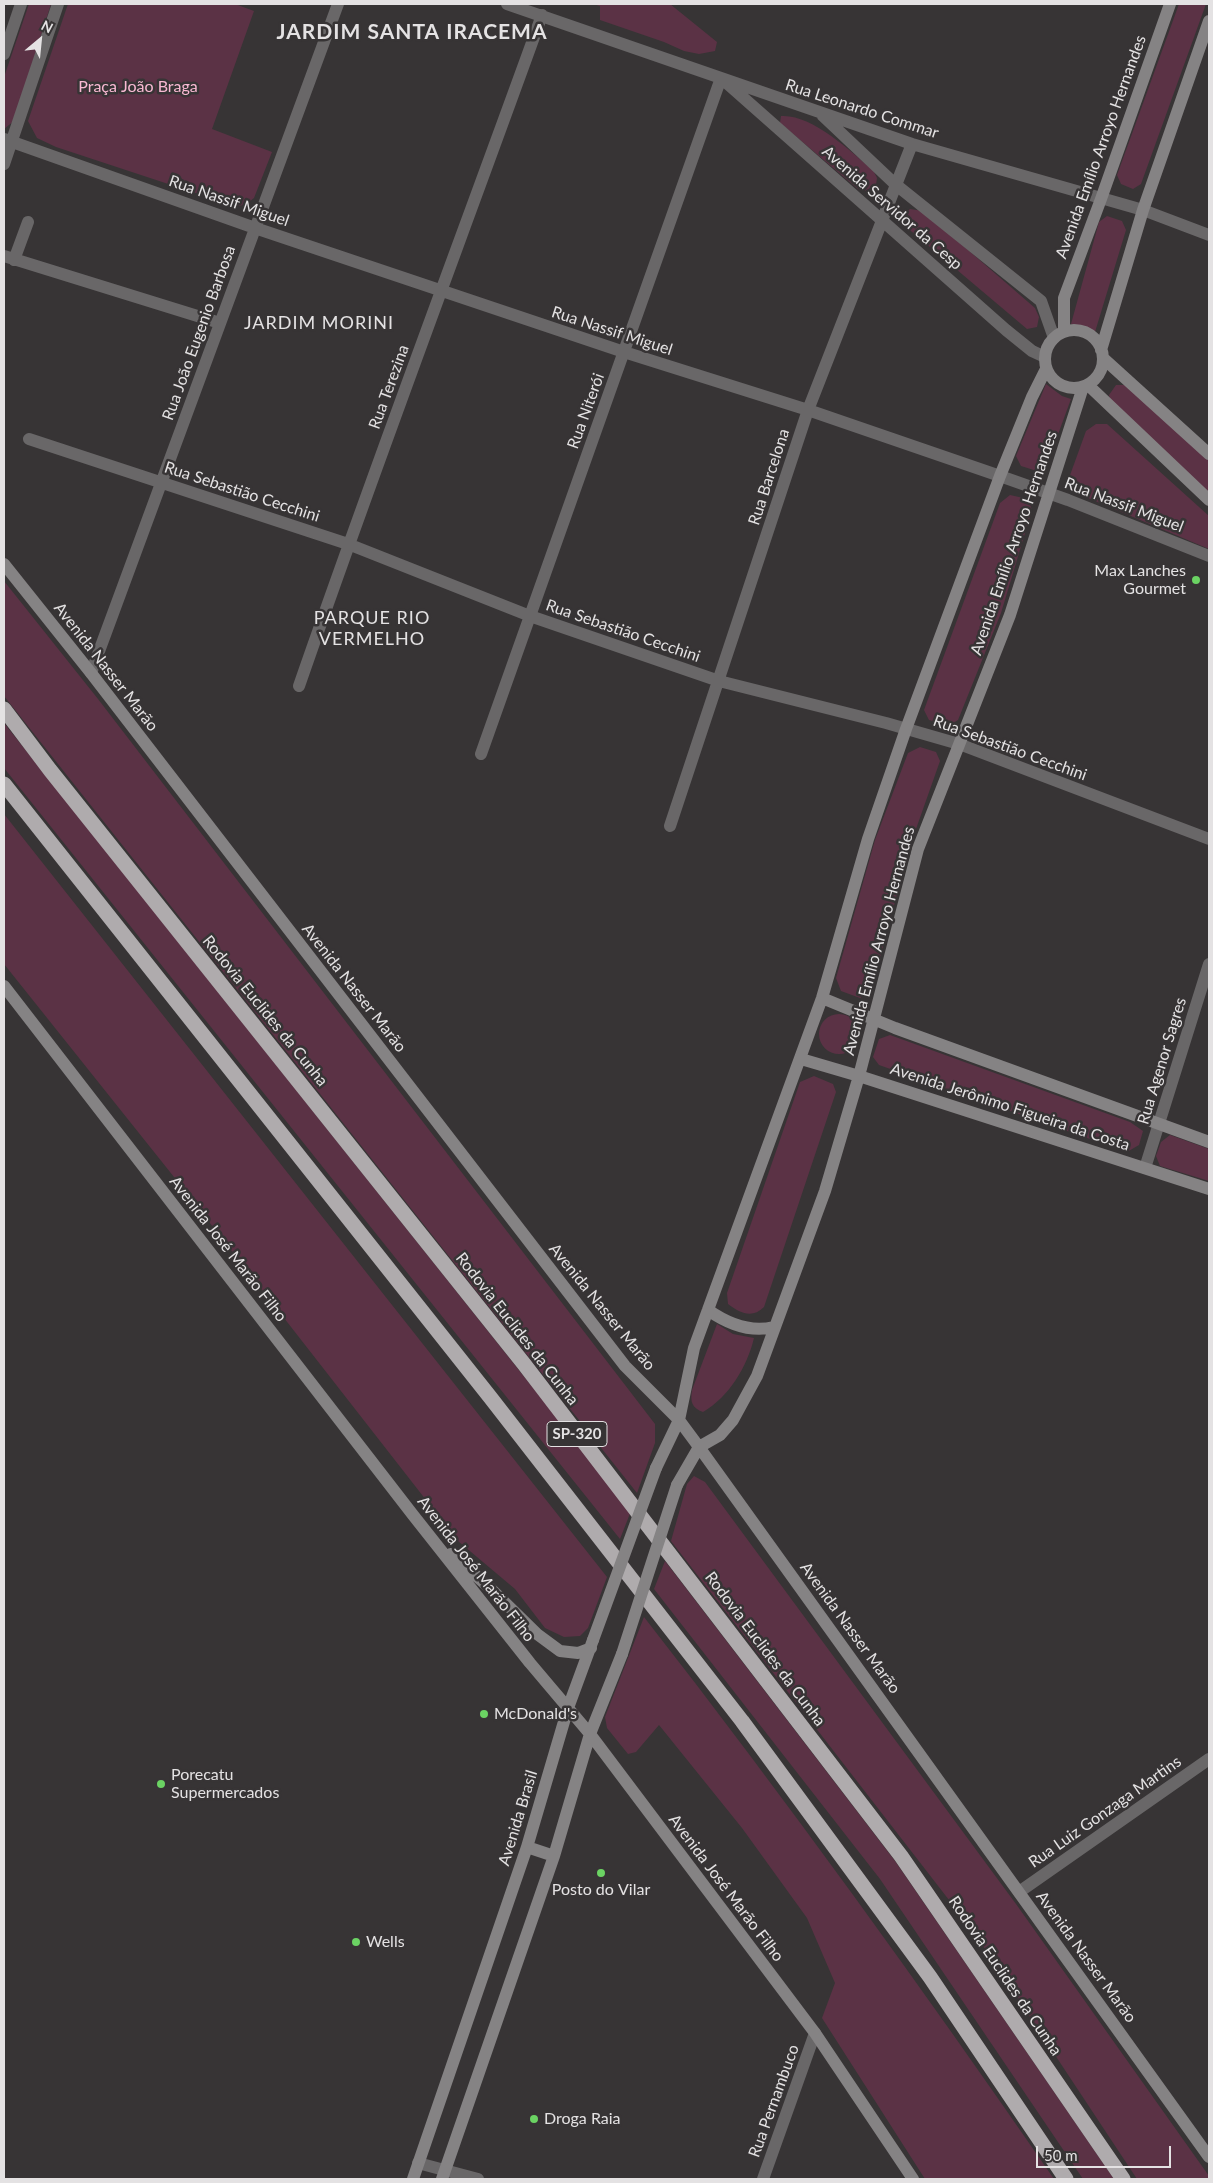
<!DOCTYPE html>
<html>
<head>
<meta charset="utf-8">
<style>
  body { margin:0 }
  #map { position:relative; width:1213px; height:2183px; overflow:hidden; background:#373435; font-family:Lato,sans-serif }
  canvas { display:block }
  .frame { position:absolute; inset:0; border:5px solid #e4e2e3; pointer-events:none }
  .north { position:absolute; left:15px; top:15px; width:50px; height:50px; -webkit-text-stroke:4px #373435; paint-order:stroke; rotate:28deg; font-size:14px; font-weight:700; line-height:20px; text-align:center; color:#e4e2e3 }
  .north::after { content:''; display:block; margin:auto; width:18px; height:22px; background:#e4e2e3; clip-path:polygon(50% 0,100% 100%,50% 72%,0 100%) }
  .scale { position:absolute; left:1036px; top:2146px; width:135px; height:22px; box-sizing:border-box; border:2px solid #e4e2e3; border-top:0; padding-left:6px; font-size:15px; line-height:18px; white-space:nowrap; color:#e4e2e3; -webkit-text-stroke:4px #373435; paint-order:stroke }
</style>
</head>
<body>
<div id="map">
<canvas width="1213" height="2183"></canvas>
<div class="frame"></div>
<div class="north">N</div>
<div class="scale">50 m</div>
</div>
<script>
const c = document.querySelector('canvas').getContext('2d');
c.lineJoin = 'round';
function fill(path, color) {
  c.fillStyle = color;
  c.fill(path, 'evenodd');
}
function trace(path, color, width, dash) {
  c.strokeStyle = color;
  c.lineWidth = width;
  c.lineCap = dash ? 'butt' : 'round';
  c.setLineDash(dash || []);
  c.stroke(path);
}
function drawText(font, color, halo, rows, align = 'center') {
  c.font = font + ' Lato,sans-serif';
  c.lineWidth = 5;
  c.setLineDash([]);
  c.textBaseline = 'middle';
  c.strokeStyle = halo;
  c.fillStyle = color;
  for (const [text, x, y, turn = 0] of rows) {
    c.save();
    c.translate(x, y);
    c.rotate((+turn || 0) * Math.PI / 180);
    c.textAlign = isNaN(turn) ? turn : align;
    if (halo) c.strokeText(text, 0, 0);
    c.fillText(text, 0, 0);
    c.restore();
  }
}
const green = new Path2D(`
  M29 4H51L14 121 4 129V77Z
  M68 4H235L254 11 212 129 272 152 254 198 245 205 235 206 56 147 37 138 28 121Z
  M593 4H670L717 42 715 51 699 54 684 51 664 42 600 20V6Z
  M1179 4H1206L1141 184 1133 189 1121 184 1117 175Z
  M781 116C812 114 850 151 873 170L877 178 876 185 865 191 858 189 780 123Z
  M910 209 923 211 1035 308 1039 317 1037 327 1027 329 905 226 904 214Z
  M1107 216 1122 221 1126 230 1095 332 1088 328 1071 324 1099 222Z
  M1046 384 1062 396 1071 399 1046 467 1037 471 1021 466 1016 456Z
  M1116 385H1124L1129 388 1209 461V493L1110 400 1109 395Z
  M1096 424H1107L1209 516V549L1081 495 1071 487 1069 478 1086 431Z
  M1010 495 1028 499 1032 510 1001 613 958 720 948 726 929 720 924 710 1000 503Z
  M4 581 98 699 655 1424V1443L637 1493 4 696Z
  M4 723 631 1511 620 1539 4 768Z
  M920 747 936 752 940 761 910 846 871 991 860 998 841 991 836 978 875 840 908 753Z
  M4 814 607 1577 588 1628 580 1636 564 1637 545 1628 515 1589 458 1541 174 1177 4 964Z
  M819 1034a20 20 0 1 1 40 0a20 20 0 1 1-40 0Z
  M890 1035 1130 1122 1143 1131 1139 1145 1127 1152 879 1065 873 1057 879 1039Z
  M814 1076 833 1084 836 1092 764 1307C752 1319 740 1313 728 1304L727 1293 800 1082Z
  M1170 1135 1209 1149V1181L1160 1166 1156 1156 1161 1142Z
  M717 1324 733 1334 754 1338C747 1367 729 1397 703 1412 692 1408 690 1402 692 1390Z
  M694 1476 705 1482 1016 1904 1209 2176V2179H1137L973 1931 671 1541 687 1484Z
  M665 1561 895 1861 1114 2179H1083L880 1879 654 1589Z
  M644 1617C787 1800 922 1988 1054 2179H925L822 2018 835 1983 807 1918 742 1828 659 1725 636 1752 628 1754 607 1728 605 1717Z`);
const street = new Path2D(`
  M507 4 912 144 1143 210 1209 235
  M4 54 21 4
  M823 116 895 184 1041 301 1054 338
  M4 139 255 228 624 352 808 410 1000 476 1068 500 1209 556
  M4 164 58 4
  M4 256 220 323
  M14 260 28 222
  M29 439 348 544 530 616 719 681 886 723 959 744 1209 839
  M91 673 338 4
  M299 686C377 461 461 239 542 15
  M481 754 721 78 1006 330 1032 351 1045 357
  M670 826 808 410 912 144
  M1145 1168 1209 964
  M1019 1892 1209 1759
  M418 2163 478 2179
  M763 2179 815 2033`);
const secondary = new Path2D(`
  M1045 359a29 29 0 1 1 58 0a29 29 0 1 1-58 0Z
  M1064 332V298L1101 199 1170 4
  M1101 350 1143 210 1209 21
  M1103 358 1209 454
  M1088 385 1209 500
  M4 564 91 673 625 1366 679 1420 699 1447 1209 2157
  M4 986 413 1515 530 1663 590 1734 815 2033 913 2179
  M822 998 895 1028 1209 1142
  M801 1059 859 1076 1209 1189
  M708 1310C728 1324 750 1333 774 1327
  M656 1468 679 1420 694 1348 822 998 868 839 906 729 1000 476 1032 397 1046 369
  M677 1485 699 1447 720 1435 733 1420 757 1376 825 1191 859 1076 918 849 1010 615 1083 387
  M451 1554 490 1588 537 1634 560 1651 578 1653 591 1648
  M527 1847 554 1856
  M413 2179 527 1847 568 1708 593 1640
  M442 2179 554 1856 590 1734 622 1654`);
const highway = new Path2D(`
  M4 709 50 770 524 1364 901 1856 1123 2179
  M4 784 490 1397 742 1721 930 1977 1066 2179`);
const secondaryBridge = new Path2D(`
  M593 1640 656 1468
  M622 1654 677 1485`);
const markers = [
  [1196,580,5,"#6bd363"],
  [484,1714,5,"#6bd363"],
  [161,1784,5,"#6bd363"],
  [601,1873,5,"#6bd363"],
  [356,1942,5,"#6bd363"],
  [534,2119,5,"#6bd363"]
];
const shields = [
  [577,1434,60]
];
const shieldNames = [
  ["SP-320",577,1434]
];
const parkNames = [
  ["Praça João Braga",138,87]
];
const streetNames = [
  ["Rua Leonardo Commar",862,109,18],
  ["Avenida Emílio Arroyo Hernandes",1101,147,-70],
  ["Rua Nassif Miguel",229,201,19],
  ["Avenida Servidor da Cesp",892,208,41],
  ["Rua Nassif Miguel",612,331,18],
  ["Rua João Eugenio Barbosa",199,333,-70],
  ["Rua Terezina",389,387,-70],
  ["Rua Niterói",586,411,-70],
  ["Rua Barcelona",769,477,-72],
  ["Rua Sebastião Cecchini",242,492,18],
  ["Rua Nassif Miguel",1124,505,21],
  ["Avenida Emílio Arroyo Hernandes",1014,543,-71],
  ["Rua Sebastião Cecchini",623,631,19],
  ["Avenida Nasser Marão",106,667,52],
  ["Rua Sebastião Cecchini",1010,748,20],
  ["Avenida Emílio Arroyo Hernandes",879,941,-75],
  ["Avenida Nasser Marão",354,988,52],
  ["Rodovia Euclides da Cunha",265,1011,51],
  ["Rua Agenor Sagres",1162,1061,-73],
  ["Avenida Jerônimo Figueira da Costa",1010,1107,18],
  ["Avenida José Marão Filho",228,1249,52],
  ["Avenida Nasser Marão",602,1307,51],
  ["Rodovia Euclides da Cunha",517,1329,52],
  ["Avenida José Marão Filho",476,1569,52],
  ["Avenida Nasser Marão",850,1628,54],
  ["Rodovia Euclides da Cunha",765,1649,53],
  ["Rua Luiz Gonzaga Martins",1105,1812,-35],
  ["Avenida Brasil",518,1818,-73],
  ["Avenida José Marão Filho",726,1888,53],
  ["Avenida Nasser Marão",1086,1957,54],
  ["Rodovia Euclides da Cunha",1005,1976,56],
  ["Rua Pernambuco",774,2101,-70]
];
const poiNames = [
  ["Max Lanches",1186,571,"right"],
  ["Gourmet",1186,589,"right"],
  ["McDonald's",494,1714],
  ["Porecatu",171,1775],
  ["Supermercados",171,1793],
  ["Posto do Vilar",601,1890,"center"],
  ["Wells",366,1942],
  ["Droga Raia",544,2119]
];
const neighbourhoodNames = [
  ["JARDIM MORINI",319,323],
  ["PARQUE RIO",372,618],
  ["VERMELHO",372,639]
];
const districtNames = [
  ["JARDIM SANTA IRACEMA",412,32]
];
fill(green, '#5b3245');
trace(street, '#696768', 12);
trace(secondary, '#858384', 12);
trace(highway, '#afabad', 15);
trace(secondaryBridge, '#858384', 12);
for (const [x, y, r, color] of markers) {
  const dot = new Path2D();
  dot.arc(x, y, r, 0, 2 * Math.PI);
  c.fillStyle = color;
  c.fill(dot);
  trace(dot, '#373435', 2);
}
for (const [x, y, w] of shields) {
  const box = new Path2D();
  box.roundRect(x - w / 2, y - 12.5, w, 25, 4);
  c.fillStyle = '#373435';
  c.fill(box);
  trace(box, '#e4e2e3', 1);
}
drawText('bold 15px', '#e4e2e3', null, shieldNames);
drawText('16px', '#f9b9d3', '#373435', parkNames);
drawText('16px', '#e4e2e3', '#373435', streetNames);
drawText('16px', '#e4e2e3', '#373435', poiNames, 'left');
c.letterSpacing = '1px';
drawText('18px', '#e4e2e3', '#373435', neighbourhoodNames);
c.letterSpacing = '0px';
c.letterSpacing = '1px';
drawText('bold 21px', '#e4e2e3', '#373435', districtNames);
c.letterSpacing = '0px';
</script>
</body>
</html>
